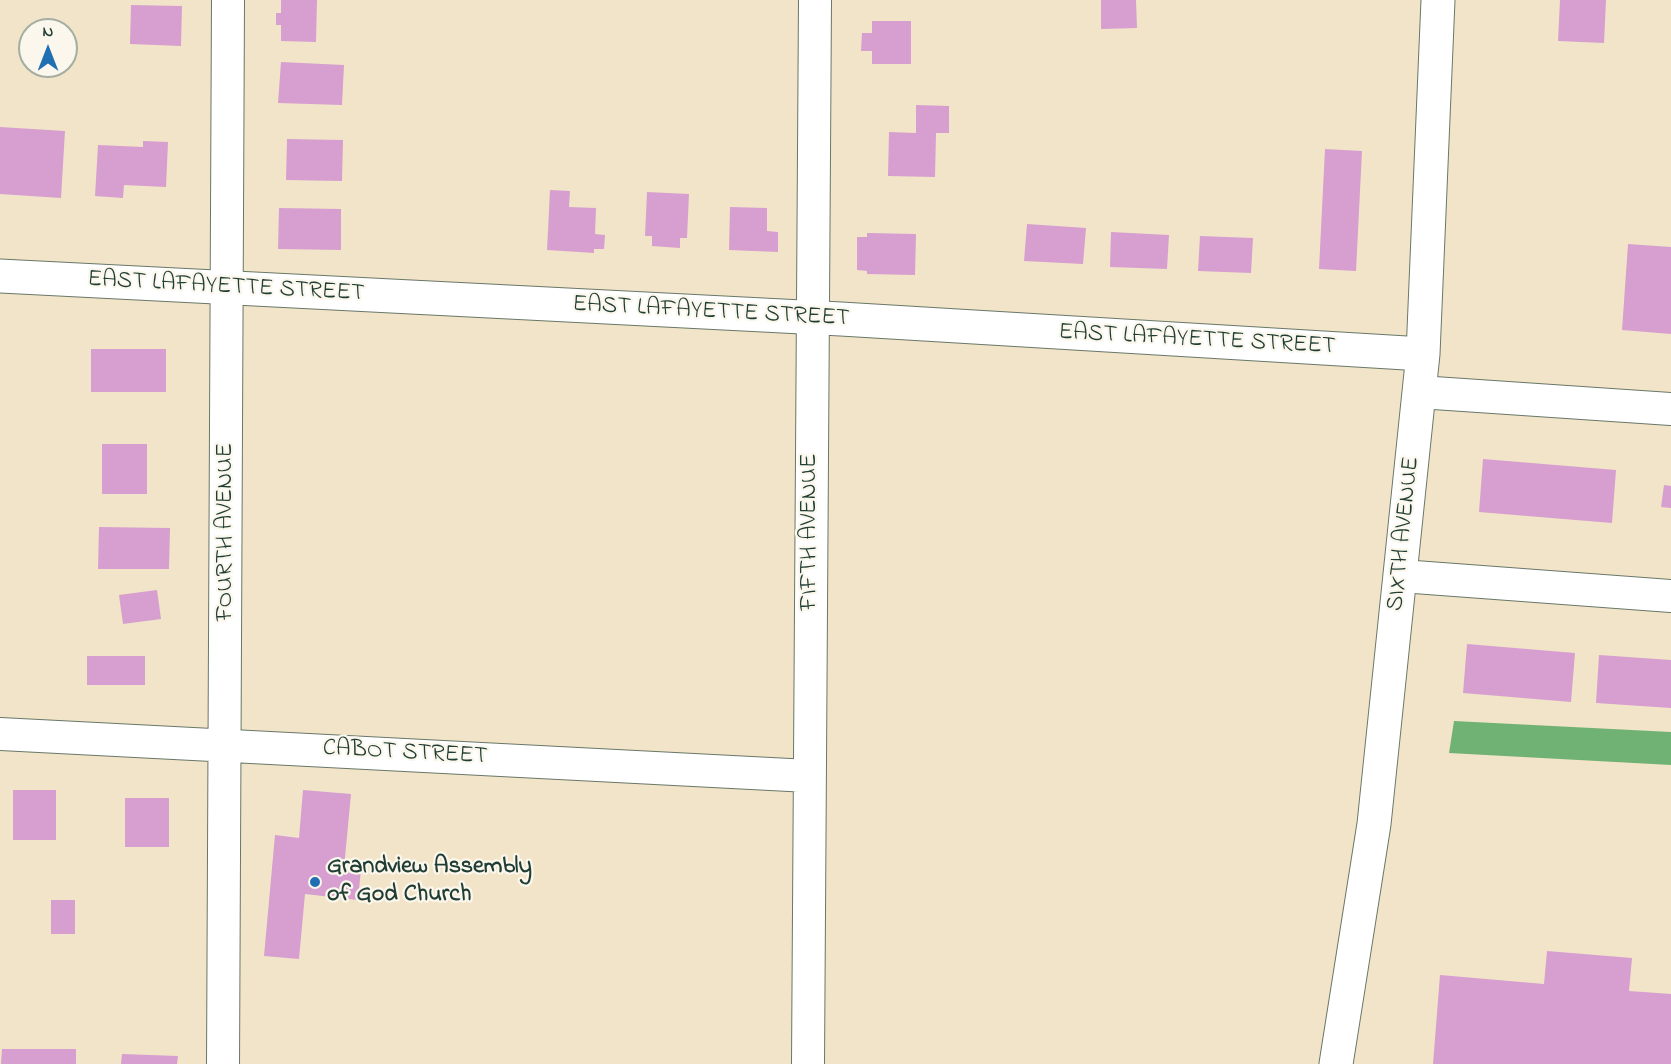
<!DOCTYPE html>
<html>
<head>
<meta charset="utf-8">
<style>
  body { margin:0 }
  #map { position:relative; width:1671px; height:1064px; overflow:hidden; background:#f2e4c8; font-family:"Indie Flower",sans-serif }
  canvas { display:block }
  .north { position:absolute; left:18px; top:18px; width:60px; height:60px; box-sizing:border-box; background:#fbf7ec; border:2px solid #a3ada2; border-radius:50%; rotate:0deg; font-size:16px; font-weight:700; line-height:24px; text-align:center; color:#1f3d34 }
  .north::after { content:''; display:block; margin:auto; width:21px; height:27px; background:#1f6fb2; clip-path:polygon(50% 0,100% 100%,50% 72%,0 100%) }
</style>
</head>
<body>
<div id="map">
<canvas width="1671" height="1064"></canvas>
<div class="north">N</div>
</div>
<script>
const c = document.querySelector('canvas').getContext('2d');
c.lineJoin = 'round';
function fill(path, color) {
  c.fillStyle = color;
  c.fill(path, 'evenodd');
}
function trace(path, color, width, dash) {
  c.strokeStyle = color;
  c.lineWidth = width;
  c.lineCap = dash ? 'butt' : 'round';
  c.setLineDash(dash || []);
  c.stroke(path);
}
function drawText(font, color, halo, rows, align = 'center') {
  c.font = font + ' "Indie Flower",sans-serif';
  c.lineWidth = 4.5;
  c.setLineDash([]);
  c.textBaseline = 'middle';
  c.strokeStyle = halo;
  c.fillStyle = color;
  for (const [text, x, y, turn = 0] of rows) {
    c.save();
    c.translate(x, y);
    c.rotate((+turn || 0) * Math.PI / 180);
    c.textAlign = isNaN(turn) ? turn : align;
    if (halo) c.strokeText(text, 0, 0);
    c.fillText(text, 0, 0);
    c.restore();
  }
}
const forest = new Path2D(`
  M1454 721 1671 732V765L1449 753Z`);
const building = new Path2D(`
  M281 0H317L316 42 281 41V25H276V13H281Z
  M1101 0H1136L1137 28 1101 29Z
  M1560 0H1606L1604 43 1558 41Z
  M131 5 182 6 181 46 130 44Z
  M872 21H911V64H872V51H861L862 33H872Z
  M281 62 344 65 342 105 278 103Z
  M916 105 949 106V133H936L935 177 888 176 889 132 916 133Z
  M0 127 65 131 61 198 0 194Z
  M287 139 343 140 342 181 286 180Z
  M143 141 168 142 166 187 124 185 123 198 95 196 98 145 143 147Z
  M1325 149 1362 151 1356 271 1319 269Z
  M550 190 570 191 569 207 596 208 595 234 605 235 604 249H594V253L547 250Z
  M647 192 689 194 687 238H680V248L652 246V236H645Z
  M730 207 767 208V231L778 232V252L729 250Z
  M279 208 341 209V250L278 249Z
  M1027 224 1086 228 1083 264 1024 261Z
  M1111 232 1169 235 1167 269 1110 267Z
  M867 233 916 234 915 275 867 274V271L857 270V237H867Z
  M1200 236 1253 238 1251 273 1198 271Z
  M1628 244 1671 247V334L1622 330Z
  M91 349H166V392H91Z
  M102 444H147V494H102Z
  M1483 459 1616 470 1612 523 1479 512Z
  M1664 485 1671 486V508L1661 507Z
  M99 527 170 528 169 569H98Z
  M157 590 161 619 123 624 119 595Z
  M1467 644 1575 653 1571 702 1463 693Z
  M1599 655 1671 660V708L1596 703Z
  M87 656H145V685H87Z
  M13 790H56V840H13Z
  M303 790 351 794 344 868 361 869 358 900 305 894 299 959 264 956 275 835 299 838Z
  M125 798H169V847H125Z
  M51 900H75V934H51Z
  M1547 951 1632 958 1629 991 1671 994V1064H1433L1440 975 1544 984Z
  M2 1049H76V1064H1Z
  M122 1054 178 1056 177 1064H121Z`);
const minor = new Path2D(`
  M1419 392 1671 409
  M1401 576 1671 596
  M0 734 809 776
  M223 1064 228 0
  M808 1064 815 0`);
const tertiary = new Path2D(`
  M0 276 841 319 1423 354
  M1336 1064 1374 824 1419 392 1423 354 1438 0`);
const markers = [
  [315,882,6,"#1f6fb2"]
];
const streetNames = [
  ["EAST LAFAYETTE STREET",226,288,3],
  ["EAST LAFAYETTE STREET",711,313,3],
  ["EAST LAFAYETTE STREET",1197,341,3],
  ["FOURTH AVENUE",227,532,-90],
  ["FIFTH AVENUE",811,532,-90],
  ["SIXTH AVENUE",1405,534,-84],
  ["CABOT STREET",405,754,3]
];
const poiNames = [
  ["Grandview Assembly",327,868],
  ["of God Church",327,896]
];
fill(forest, '#70b274');
fill(building, '#d69fd0');
trace(minor, '#697768', 34);
trace(tertiary, '#697768', 35);
trace(minor, '#fff', 32);
trace(tertiary, '#fff', 33);
for (const [x, y, r, color] of markers) {
  const dot = new Path2D();
  dot.arc(x, y, r, 0, 2 * Math.PI);
  c.fillStyle = color;
  c.fill(dot);
  trace(dot, '#fbf7ec', 2);
}
drawText('24px', '#1f3d34', '#fbf7ec', streetNames);
drawText('bold 24px', '#1f3d34', '#fbf7ec', poiNames, 'left');
</script>
</body>
</html>
